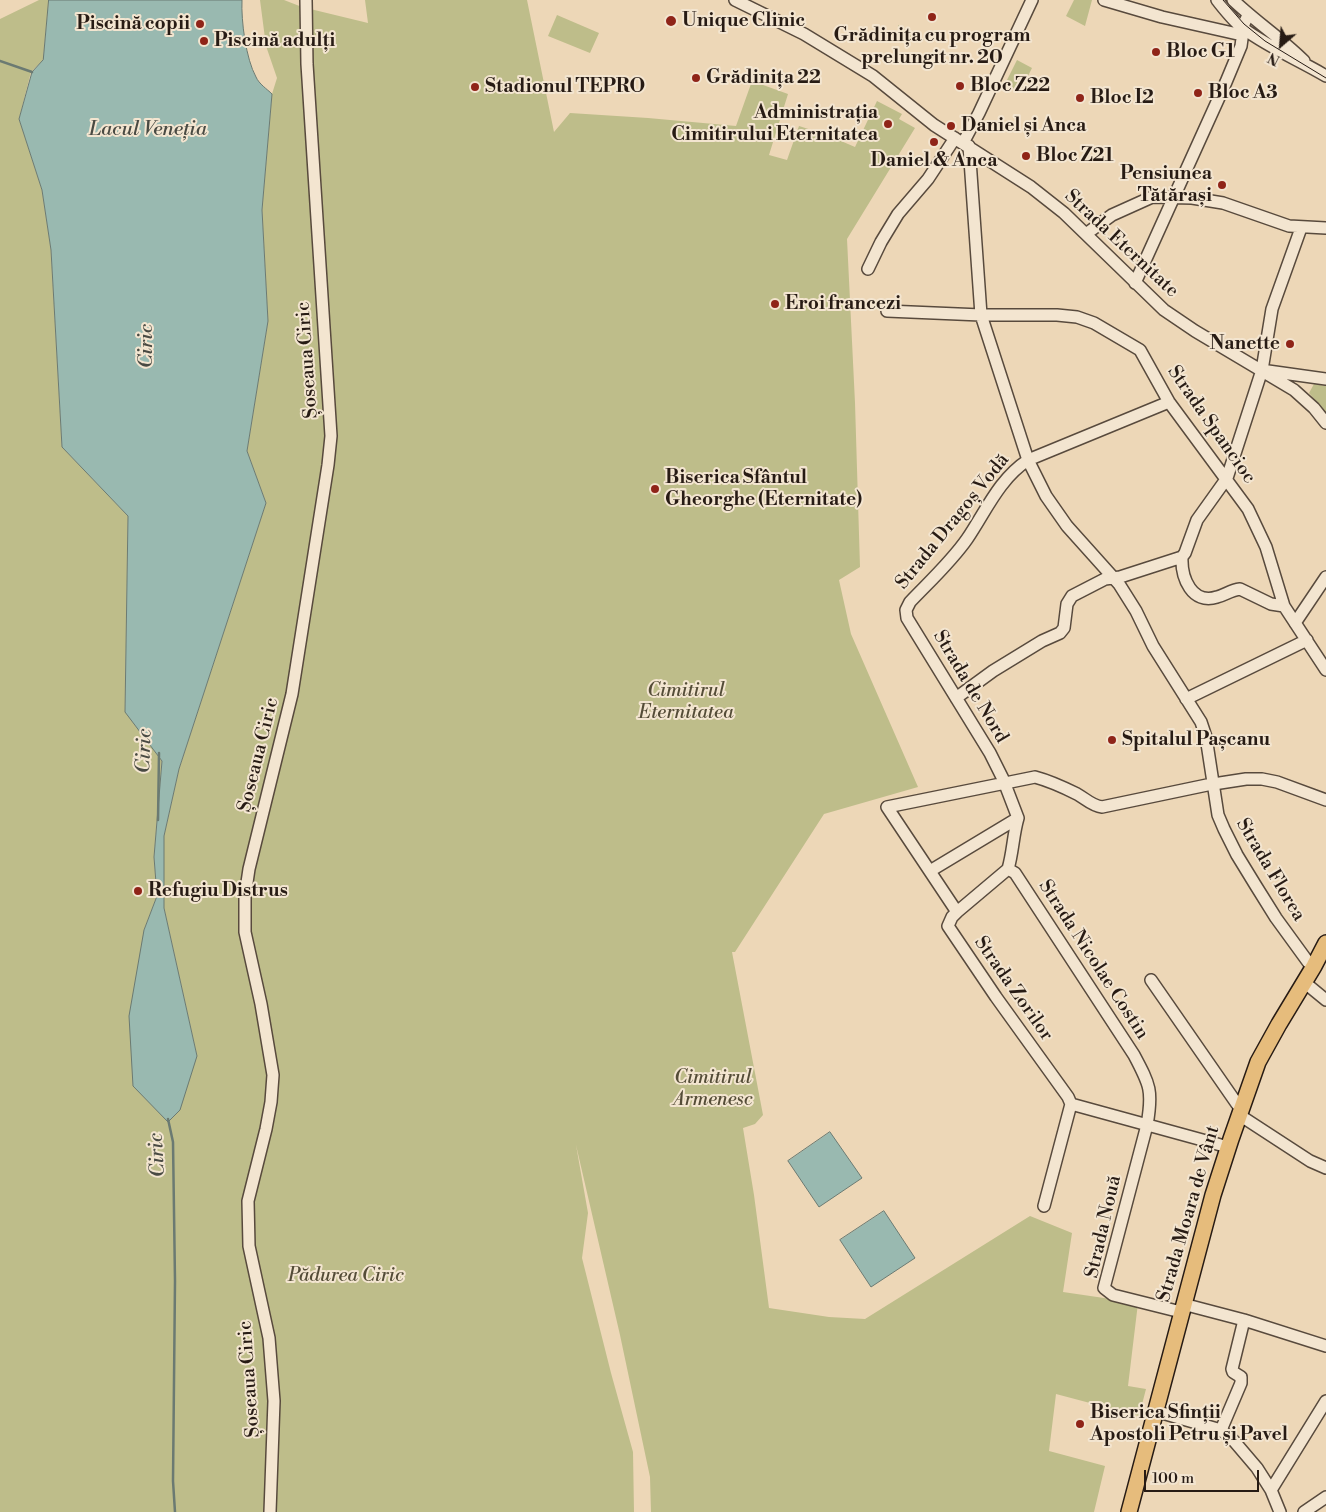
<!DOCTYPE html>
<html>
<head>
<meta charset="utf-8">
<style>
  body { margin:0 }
  #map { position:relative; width:1326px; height:1512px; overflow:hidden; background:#edd7b7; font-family:"Libre Bodoni",serif }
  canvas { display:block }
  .north { position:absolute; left:1256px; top:20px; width:50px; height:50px; -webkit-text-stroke:4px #f3e5d0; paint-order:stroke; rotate:207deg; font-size:14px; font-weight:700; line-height:20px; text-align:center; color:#271b14 }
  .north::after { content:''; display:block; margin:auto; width:18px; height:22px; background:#271b14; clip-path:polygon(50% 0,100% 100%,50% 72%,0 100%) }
  .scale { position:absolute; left:1144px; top:1470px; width:115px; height:22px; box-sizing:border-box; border:2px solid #271b14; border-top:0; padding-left:6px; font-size:15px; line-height:18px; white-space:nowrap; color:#271b14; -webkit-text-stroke:4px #f3e5d0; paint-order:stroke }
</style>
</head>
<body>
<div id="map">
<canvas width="1326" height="1512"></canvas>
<div class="north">N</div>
<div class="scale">100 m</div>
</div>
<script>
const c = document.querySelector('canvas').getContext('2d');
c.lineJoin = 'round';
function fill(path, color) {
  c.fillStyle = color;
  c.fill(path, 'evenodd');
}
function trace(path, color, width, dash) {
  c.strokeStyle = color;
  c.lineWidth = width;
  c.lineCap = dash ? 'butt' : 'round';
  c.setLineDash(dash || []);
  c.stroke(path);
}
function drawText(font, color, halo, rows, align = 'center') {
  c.font = font + ' "Libre Bodoni",serif';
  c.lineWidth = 4;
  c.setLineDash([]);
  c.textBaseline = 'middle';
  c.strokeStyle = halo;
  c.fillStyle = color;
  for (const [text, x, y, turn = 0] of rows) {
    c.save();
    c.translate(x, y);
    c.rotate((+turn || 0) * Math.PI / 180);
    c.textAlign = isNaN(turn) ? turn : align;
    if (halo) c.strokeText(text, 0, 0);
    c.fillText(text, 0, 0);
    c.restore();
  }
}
const green = new Path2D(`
  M39 0H49L43 60 31 72 19 119 42 190 51 250 62 447 128 516 125 711 162 761 154 857 157 896 144 930 197 1056 164 908V836L179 769 266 503 247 451 268 321 262 210 272 94 277 78 266 46 260 0H284L302 7 368 23 365 0H527L554 132 570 113 648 118 736 126 752 81 788 94 769 155 787 160 799 126 827 135 855 147 877 101 902 114 899 119 915 128 847 239 855 403 860 567 839 580 851 634 918 787 824 814 735 952H732L763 1115 755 1124 743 1128 754 1195 769 1308 829 1317 865 1319 1030 1216 1072 1233 1063 1292 1138 1303 1128 1386 1146 1389 1139 1416 1056 1394 1049 1451 1105 1466 1094 1512H651L650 1477 620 1335 576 1145 588 1213 582 1258 611 1373 633 1452 634 1512H0V19Z
  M1074 0H1092L1085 26 1066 16Z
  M557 15 599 33 590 53 548 36Z
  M898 25 925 40 898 43Z
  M1017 60 1032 68 1020 92 1005 84Z
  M1314 384 1326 386V413L1309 393Z`);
const water = new Path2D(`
  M49 0H242C241 21 246 59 256 77 259 84 267 89 272 94L262 210 268 321 247 451 266 503 179 769 164 836V908L197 1056 180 1110 168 1122 133 1086 129 1016 144 930 157 896 154 857 162 761 125 712 128 516 62 447 51 250 42 190 19 119 32 72 43 60Z
  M830 1132 862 1178 819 1207 788 1161Z
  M884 1211 915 1258 871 1287 840 1240Z`);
const stream = new Path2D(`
  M0 61 32 72
  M158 820 159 753
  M168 1119 173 1142 175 1281 173 1481 175 1512`);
const minor = new Path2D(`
  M735 0 804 34 873 76 934 125 1031 187 1064 213 1164 310 1195 331 1294 390 1314 408 1326 423
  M1104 0 1162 17 1242 35
  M1217 0C1225 10 1234 22 1244 29 1270 48 1299 60 1326 76
  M1233 0C1256 22 1282 39 1304 61
  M963 143 979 113 1032 0
  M969 146 981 315 1028 460 1046 496 1067 526 1119 584 1136 611 1153 646 1201 722 1206 737 1218 815 1224 829 1237 855 1256 886 1276 918 1308 962 1314 966
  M1086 234 1112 215 1152 197 1192 198 1223 203 1289 226 1326 228
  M868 269 881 242 898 214 928 179 955 138
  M1135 283 1226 82 1241 46 1244 24 1248 15
  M887 311 981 315H1057L1077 317 1094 323 1140 350 1169 402 1248 509 1266 547 1284 606 1326 670
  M1268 371 1326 379
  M1182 557C1181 578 1192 605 1217 597 1225 595 1231 590 1240 589L1271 604 1284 606
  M1295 623 1326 577
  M956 698 993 671 1042 641 1060 633 1064 628 1067 604 1072 596 1105 579 1120 577 1182 557 1185 553 1197 520 1227 478 1262 370 1272 309 1301 228
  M1186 699 1307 640
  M1018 818C1013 835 1013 852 1008 869L1015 873 1134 1055C1150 1085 1153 1091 1147 1125L1104 1288 1113 1295 1181 1312
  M1018 818 1003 779 990 753 907 618 906 610 910 602C929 582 951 562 967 539 986 511 999 479 1028 460L1169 402
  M930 871 1018 818
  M957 912 1008 869
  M1151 980 1237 1104 1242 1107
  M1304 982 1326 1000
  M1071 1104 1228 1147
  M1239 1116 1244 1118 1310 1161 1326 1168
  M1044 1206 1071 1104 1068 1097 996 997 948 926 952 917 957 912 887 807 1035 777C1050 781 1063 787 1077 794 1086 799 1092 806 1102 807L1207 785 1246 779H1262L1277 782 1326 800
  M1183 1304 1244 1320 1326 1346
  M1155 1411 1221 1430 1234 1441 1257 1468 1271 1490 1280 1512
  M1221 1430 1241 1383V1377L1233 1372 1232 1369 1244 1320
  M1271 1490 1326 1401
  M270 1512 274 1401 269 1338 249 1246 248 1201 266 1129 271 1102 273 1075 261 1004 245 932V896L249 869 292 694 328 465 331 436 307 64 306 0
  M1304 1512 1326 1497`);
const major = new Path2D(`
  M1129 1512 1213 1195 1231 1139 1258 1062 1279 1024 1314 966 1326 943`);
const tram = new Path2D(`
  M1223 0 1244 24 1265 41 1326 78`);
const markers = [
  [932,17,5,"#8f2418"],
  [671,21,6,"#8f2418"],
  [200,24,5,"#8f2418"],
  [204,41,5,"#8f2418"],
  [1156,52,5,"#8f2418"],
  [696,78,5,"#8f2418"],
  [960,86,5,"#8f2418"],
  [475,87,5,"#8f2418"],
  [1198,93,5,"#8f2418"],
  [1080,98,5,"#8f2418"],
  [888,124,5,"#8f2418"],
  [951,126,5,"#8f2418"],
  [934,142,5,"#8f2418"],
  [1026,156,5,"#8f2418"],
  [1222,185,5,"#8f2418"],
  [775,304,5,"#8f2418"],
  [1290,344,5,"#8f2418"],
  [655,489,5,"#8f2418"],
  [1112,740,5,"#8f2418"],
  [138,891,5,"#8f2418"],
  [1080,1424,5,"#8f2418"]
];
const poiNames = [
  ["Unique Clinic",682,21],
  ["Piscină copii",190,24,"right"],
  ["Grădinița cu program",932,36,"center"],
  ["prelungit nr. 20",932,58,"center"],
  ["Piscină adulți",214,41],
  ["Bloc G1",1166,52],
  ["Grădinița 22",706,78],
  ["Bloc Z22",970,86],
  ["Stadionul TEPRO",485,87],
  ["Bloc A3",1208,93],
  ["Bloc I2",1090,98],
  ["Administrația",878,113,"right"],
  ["Cimitirului Eternitatea",878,135,"right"],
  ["Daniel și Anca",961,126],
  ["Bloc Z21",1036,156],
  ["Daniel & Anca",934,161,"center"],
  ["Pensiunea",1212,174,"right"],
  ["Tătărași",1212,196,"right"],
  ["Eroi francezi",785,304],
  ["Nanette",1280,344,"right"],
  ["Biserica Sfântul",665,478],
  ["Gheorghe (Eternitate)",665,500],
  ["Spitalul Pașcanu",1122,740],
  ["Refugiu Distrus",148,891],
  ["Biserica Sfinții",1090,1413],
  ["Apostoli Petru și Pavel",1090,1435]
];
const streetNames = [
  ["Strada Eternitate",1121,244,43],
  ["Șoseaua Ciric",308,360,-94],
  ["Strada Spancioc",1211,425,55],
  ["Strada Dragoș Vodă",953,522,-51],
  ["Strada de Nord",970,687,59],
  ["Șoseaua Ciric",259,755,-76],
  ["Strada Florea",1270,870,59],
  ["Strada Nicolae Costin",1093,960,57],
  ["Strada Zorilor",1013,989,55],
  ["Strada Moara de Vânt",1189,1214,-74],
  ["Strada Nouă",1104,1227,-77],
  ["Șoseaua Ciric",250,1379,-94]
];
const parkNames = [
  ["Cimitirul",686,691],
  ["Eternitatea",686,713],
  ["Cimitirul",713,1078],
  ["Armenesc",713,1100],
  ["Pădurea Ciric",346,1276]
];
const waterNames = [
  ["Lacul Veneția",148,130],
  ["Ciric",147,346,-90],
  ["Ciric",145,751,-88],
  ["Ciric",158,1155,-93]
];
fill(green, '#bebd8a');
fill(water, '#99b9b0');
trace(water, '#6b7a72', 1);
trace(stream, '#6b7a72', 2.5);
trace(minor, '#584a3d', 14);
trace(major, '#271b14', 18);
trace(minor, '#f3e5d0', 11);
trace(major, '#e6bc7c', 15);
trace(tram, '#271b14', 1);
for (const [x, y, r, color] of markers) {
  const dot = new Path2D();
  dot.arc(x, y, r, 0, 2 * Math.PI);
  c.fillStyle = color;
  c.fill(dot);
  trace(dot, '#f3e5d0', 2);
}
drawText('bold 19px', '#271b14', '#f3e5d0', poiNames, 'left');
drawText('19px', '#271b14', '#f3e5d0', streetNames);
drawText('italic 19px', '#544c37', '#f3e5d0', parkNames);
drawText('italic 20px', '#494a43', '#f3e5d0', waterNames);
</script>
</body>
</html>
